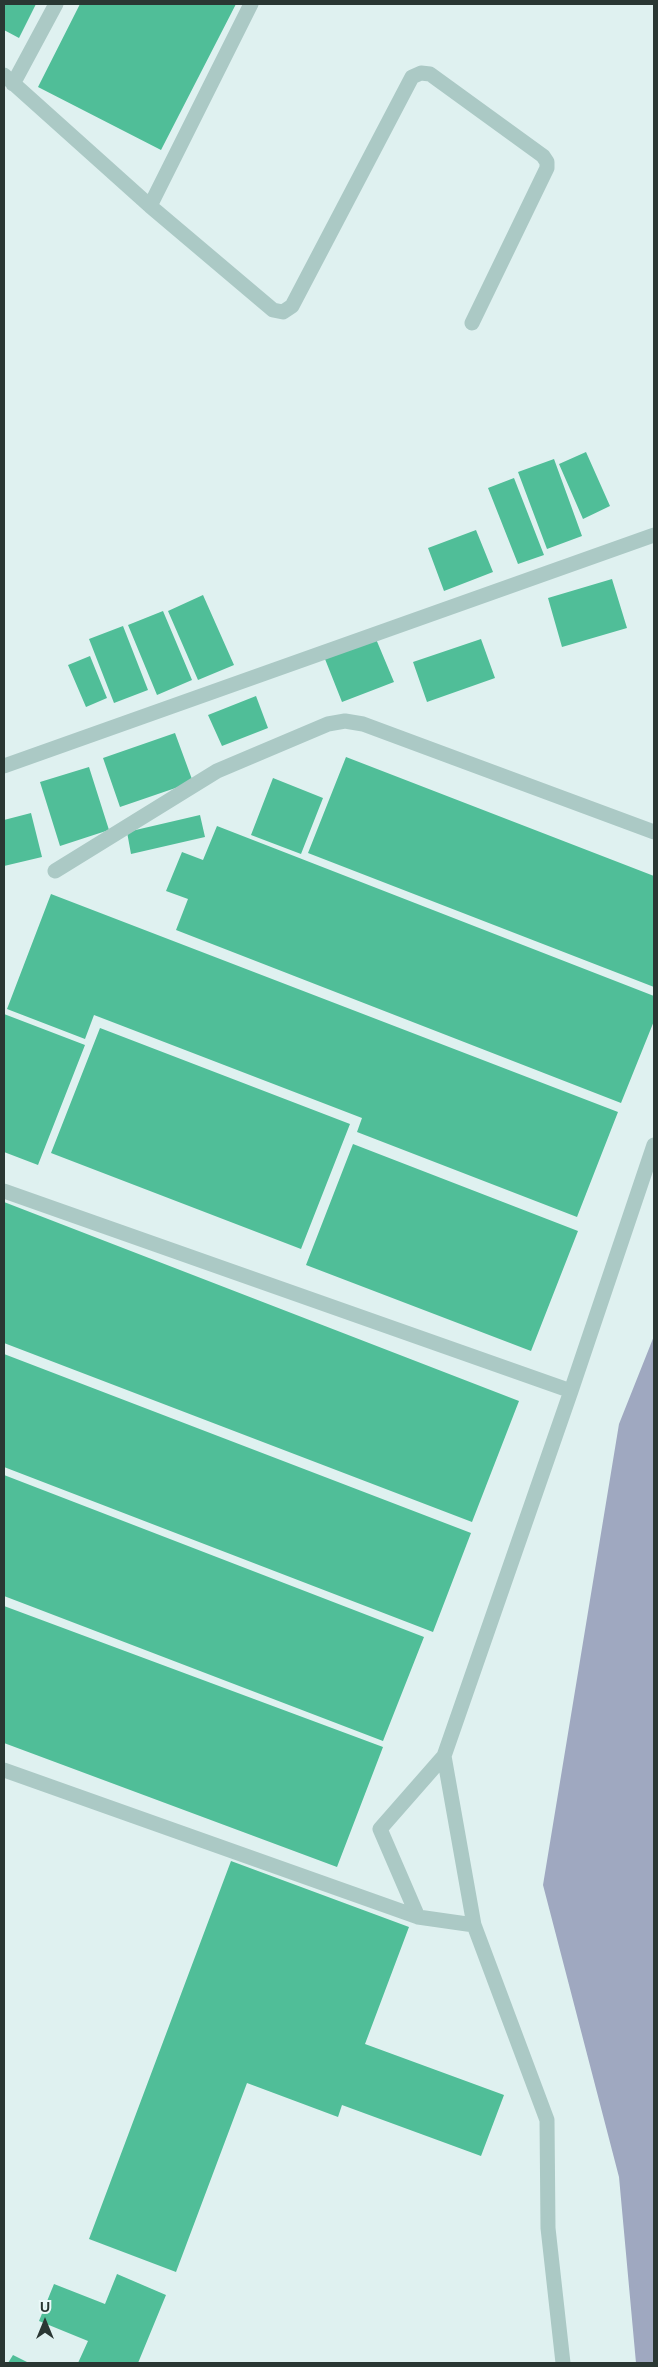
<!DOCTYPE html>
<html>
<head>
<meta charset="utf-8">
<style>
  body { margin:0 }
  #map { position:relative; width:658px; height:2367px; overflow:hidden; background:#dff1f0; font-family:Arial,sans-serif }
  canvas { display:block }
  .frame { position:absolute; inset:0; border:5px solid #2a3733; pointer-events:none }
  .north { position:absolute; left:20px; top:2297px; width:50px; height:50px; -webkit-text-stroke:4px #ebf9f8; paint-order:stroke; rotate:0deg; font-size:14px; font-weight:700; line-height:20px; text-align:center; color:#2a3733 }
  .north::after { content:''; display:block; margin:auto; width:18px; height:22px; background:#2a3733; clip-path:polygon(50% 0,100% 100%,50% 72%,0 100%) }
</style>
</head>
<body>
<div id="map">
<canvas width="658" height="2367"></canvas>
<div class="frame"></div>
<div class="north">U</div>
</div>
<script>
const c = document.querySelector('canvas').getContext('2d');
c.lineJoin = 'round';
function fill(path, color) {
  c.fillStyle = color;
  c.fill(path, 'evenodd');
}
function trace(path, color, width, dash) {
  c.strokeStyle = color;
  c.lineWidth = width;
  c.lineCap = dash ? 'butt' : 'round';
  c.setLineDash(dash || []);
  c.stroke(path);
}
const green = new Path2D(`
  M654 1336V2363H636L619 2177 543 1885 619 1424Z`);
const building = new Path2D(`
  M4 4H36L19 38 4 30Z
  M80 4H236L161 150 38 87Z
  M586 452 610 506 583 519 559 464Z
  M554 459 582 536 547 549 518 472Z
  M514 478 544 555 518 564 488 488Z
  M476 530 493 572 444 591 428 548Z
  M612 579 627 628 562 647 548 598Z
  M203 595 234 665 198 680 168 611Z
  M163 611 192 680 157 695 128 625Z
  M123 626 148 690 114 703 89 639Z
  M376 639 394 682 342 702 325 659Z
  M481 639 495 678 427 702 413 662Z
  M90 656 107 698 86 707 68 665Z
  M256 696 268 728 222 746 208 715Z
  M175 733 193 782 120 807 103 758Z
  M346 757 654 876V987L308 853Z
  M89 767 109 830 60 846 40 782Z
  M273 778 323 798 301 854 251 835Z
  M31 813 42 857 4 866V820Z
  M200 815 205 837 131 854 127 832Z
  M217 826 654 996V1021L621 1103 176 930 188 899 166 891 182 852 203 860Z
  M51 894 618 1112 577 1217 357 1132 362 1118 94 1015 85 1039 7 1009Z
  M4 1014 85 1045 38 1165 4 1152Z
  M100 1028 350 1124 301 1249 51 1153Z
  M353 1144 578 1231 531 1351 306 1265Z
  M4 1202 519 1401 472 1522 4 1343Z
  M4 1354 471 1533 433 1632 4 1467Z
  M4 1475 424 1637 383 1741 4 1596Z
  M4 1606 383 1747 337 1867 4 1743Z
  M231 1861 409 1927 365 2044 504 2095 481 2156 342 2105 338 2117 247 2083 176 2272 89 2239Z
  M117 2274 166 2295 138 2363H78L88 2341 39 2321 54 2284 105 2304Z
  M13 2355 29 2363H8Z`);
const minor = new Path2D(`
  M4 75 150 206 273 310 283 312 292 306 412 77 421 73 430 74 543 156 547 162V168L472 323
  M13 84 56 4
  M150 206 251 4
  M4 766 654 535
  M55 871 217 771 328 724 345 721 363 724 654 832
  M4 1191 571 1391
  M4 1770 418 1917 474 1925
  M418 1917 380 1829 444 1756
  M563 2363 548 2228 547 2120 474 1925 444 1756 571 1391 654 1145`);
fill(green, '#9fa8c0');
fill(building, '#50be98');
trace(minor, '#abc9c5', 15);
</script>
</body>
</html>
